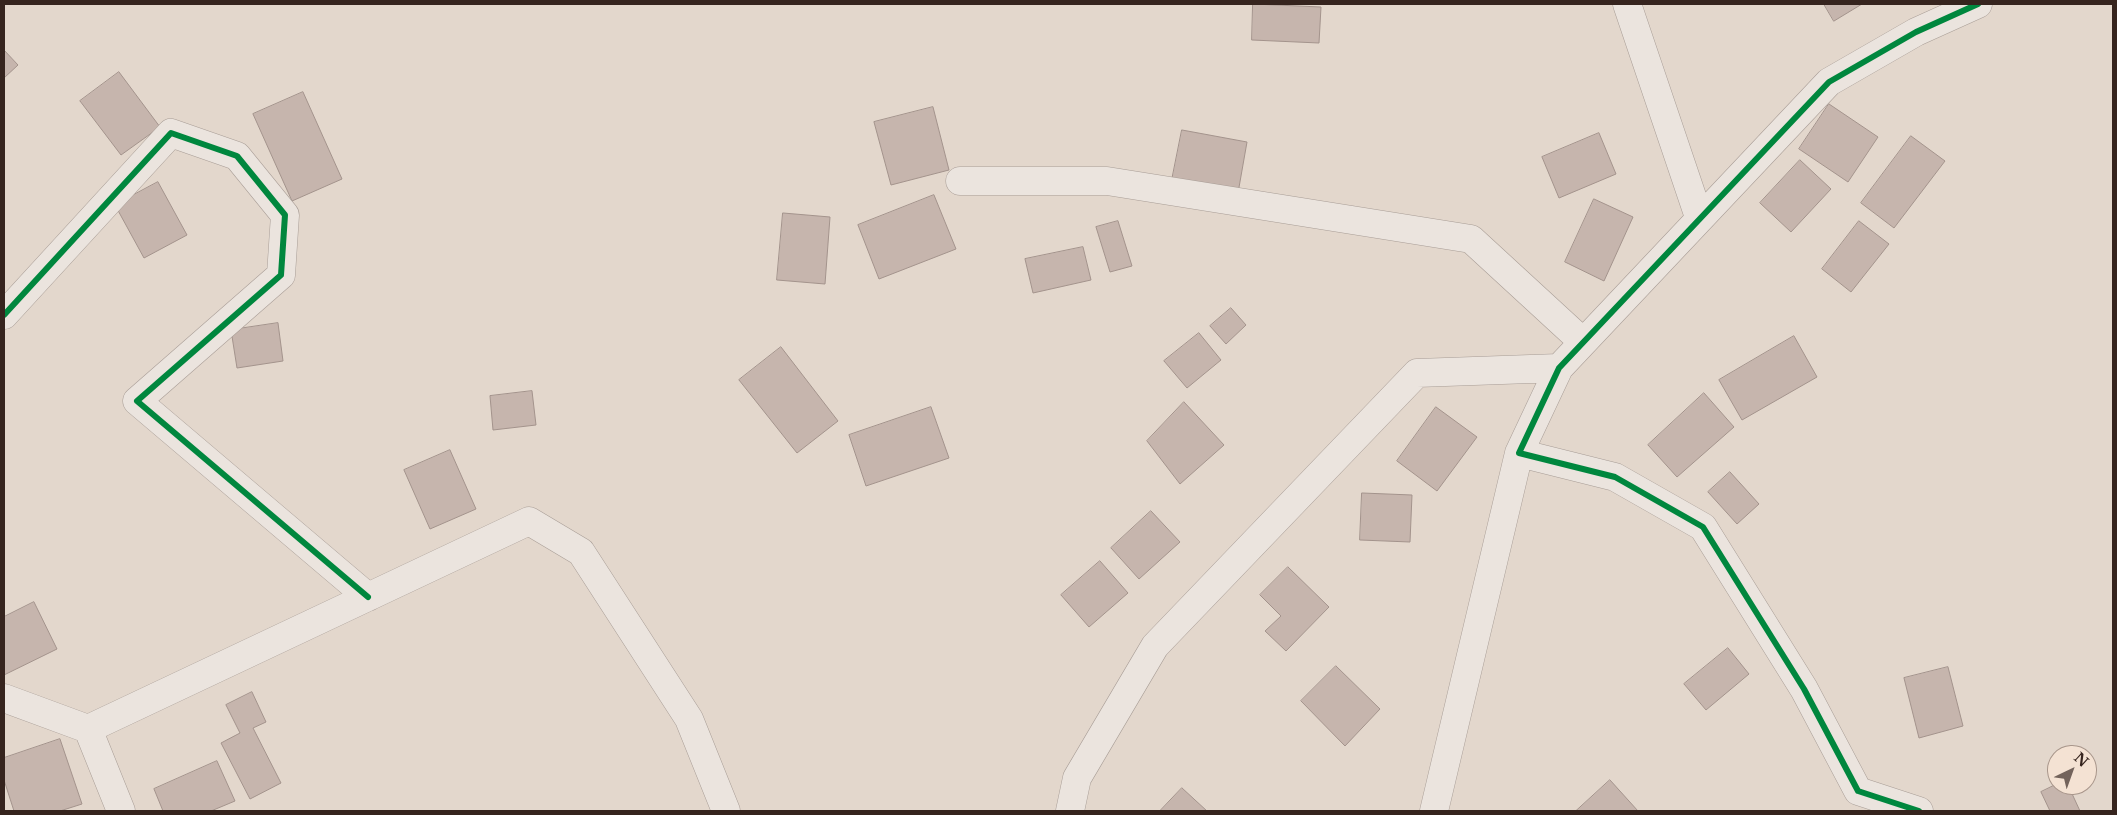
<!DOCTYPE html>
<html>
<head>
<meta charset="utf-8">
<style>
  body { margin:0 }
  #map { position:relative; width:2117px; height:815px; overflow:hidden; background:#e3d7cc; font-family:"Libre Baskerville",serif }
  canvas { display:block }
  .frame { position:absolute; inset:0; border:5px solid #36241e; pointer-events:none }
  .north { position:absolute; left:2047px; top:745px; width:50px; height:50px; box-sizing:border-box; background:#f4e2d3; border:1px solid #a8968b; border-radius:50%; rotate:42deg; font-size:14px; font-weight:700; line-height:20px; text-align:center; color:#36241e }
  .north::after { content:''; display:block; margin:auto; width:18px; height:22px; background:#73635b; clip-path:polygon(50% 0,100% 100%,50% 72%,0 100%) }
</style>
</head>
<body>
<div id="map">
<canvas width="2117" height="815"></canvas>
<div class="frame"></div>
<div class="north">N</div>
</div>
<script>
const c = document.querySelector('canvas').getContext('2d');
c.lineJoin = 'round';
function fill(path, color) {
  c.fillStyle = color;
  c.fill(path, 'evenodd');
}
function trace(path, color, width, dash) {
  c.strokeStyle = color;
  c.lineWidth = width;
  c.lineCap = dash ? 'butt' : 'round';
  c.setLineDash(dash || []);
  c.stroke(path);
}
const building = new Path2D(`
  M1253 4 1321 7 1319 43 1252 40Z
  M1824 4H1862L1834 21Z
  M4 50 18 65 4 78Z
  M119 72 160 127 121 155 80 101Z
  M303 92 342 179 292 201 253 114Z
  M1829 104 1878 137 1848 182 1799 149Z
  M933 107 949 170 891 185 874 122Z
  M1182 130 1247 142 1238 193 1172 180Z
  M1599 133 1616 174 1559 198 1542 157Z
  M1911 136 1945 161 1894 228 1861 203Z
  M1800 160 1831 189 1791 232 1760 203Z
  M158 182 187 235 144 258 115 205Z
  M934 195 956 249 879 279 858 225Z
  M1594 199 1633 217 1604 281 1565 262Z
  M783 213 830 217 825 284 777 280Z
  M1118 221 1132 266 1110 272 1096 227Z
  M1859 221 1889 244 1851 292 1822 269Z
  M1083 247 1091 280 1033 293 1025 259Z
  M1231 308 1246 325 1226 344 1210 326Z
  M278 323 283 361 237 368 231 330Z
  M1199 333 1221 360 1187 388 1164 361Z
  M1794 336 1817 377 1742 420 1719 380Z
  M781 347 838 421 797 453 739 380Z
  M532 391 536 425 493 430 490 396Z
  M1704 393 1734 427 1677 477 1648 445Z
  M1184 402 1224 445 1180 484 1147 441Z
  M931 407 949 458 866 486 849 435Z
  M1436 407 1477 437 1437 491 1397 461Z
  M450 450 476 509 430 529 404 470Z
  M1730 472 1759 504 1737 524 1708 492Z
  M1362 493 1412 495 1410 542 1360 540Z
  M1151 511 1180 542 1139 579 1111 548Z
  M1100 561 1128 593 1089 627 1061 595Z
  M1288 567 1329 607 1286 651 1265 631 1281 616 1260 595Z
  M34 602 57 649 4 675V617Z
  M1728 648 1749 674 1706 710 1684 684Z
  M1336 666 1380 709 1345 746 1301 701Z
  M1948 667 1963 726 1919 738 1904 678Z
  M252 692 266 722 253 728 281 783 250 799 221 743 240 733 226 705Z
  M60 739 82 804 60 811H14L4 780V758Z
  M217 761 235 801 211 811H163L154 789Z
  M1610 780 1638 811H1576Z
  M2057 784 2068 785 2080 811H2050L2041 792Z
  M1182 788 1207 811H1160Z`);
const minor = new Path2D(`
  M1627 4 1699 217
  M960 181H1107L1471 239 1583 342
  M4 315 171 133 237 156 285 215 281 275 137 401 368 597
  M4 698 88 729
  M121 811 88 729 529 521 581 552 689 719 726 811
  M1070 811 1077 778 1155 646 1417 373 1559 368
  M1434 811 1519 453
  M1919 811 1858 791 1804 689 1703 527 1615 477 1519 453 1559 368 1829 82 1916 32 1978 4`);
const cycleway = new Path2D(`
  M4 315 171 133 237 156 285 215 281 275 137 401 368 597
  M1919 811 1858 791 1804 689 1703 527 1615 477 1519 453 1559 368 1829 82 1916 32 1978 4`);
fill(building, '#c6b5ad');
trace(building, '#a3938c', 1);
trace(minor, '#a89d96', 29);
trace(minor, '#ebe4de', 28);
trace(cycleway, '#00873e', 6);
</script>
</body>
</html>
